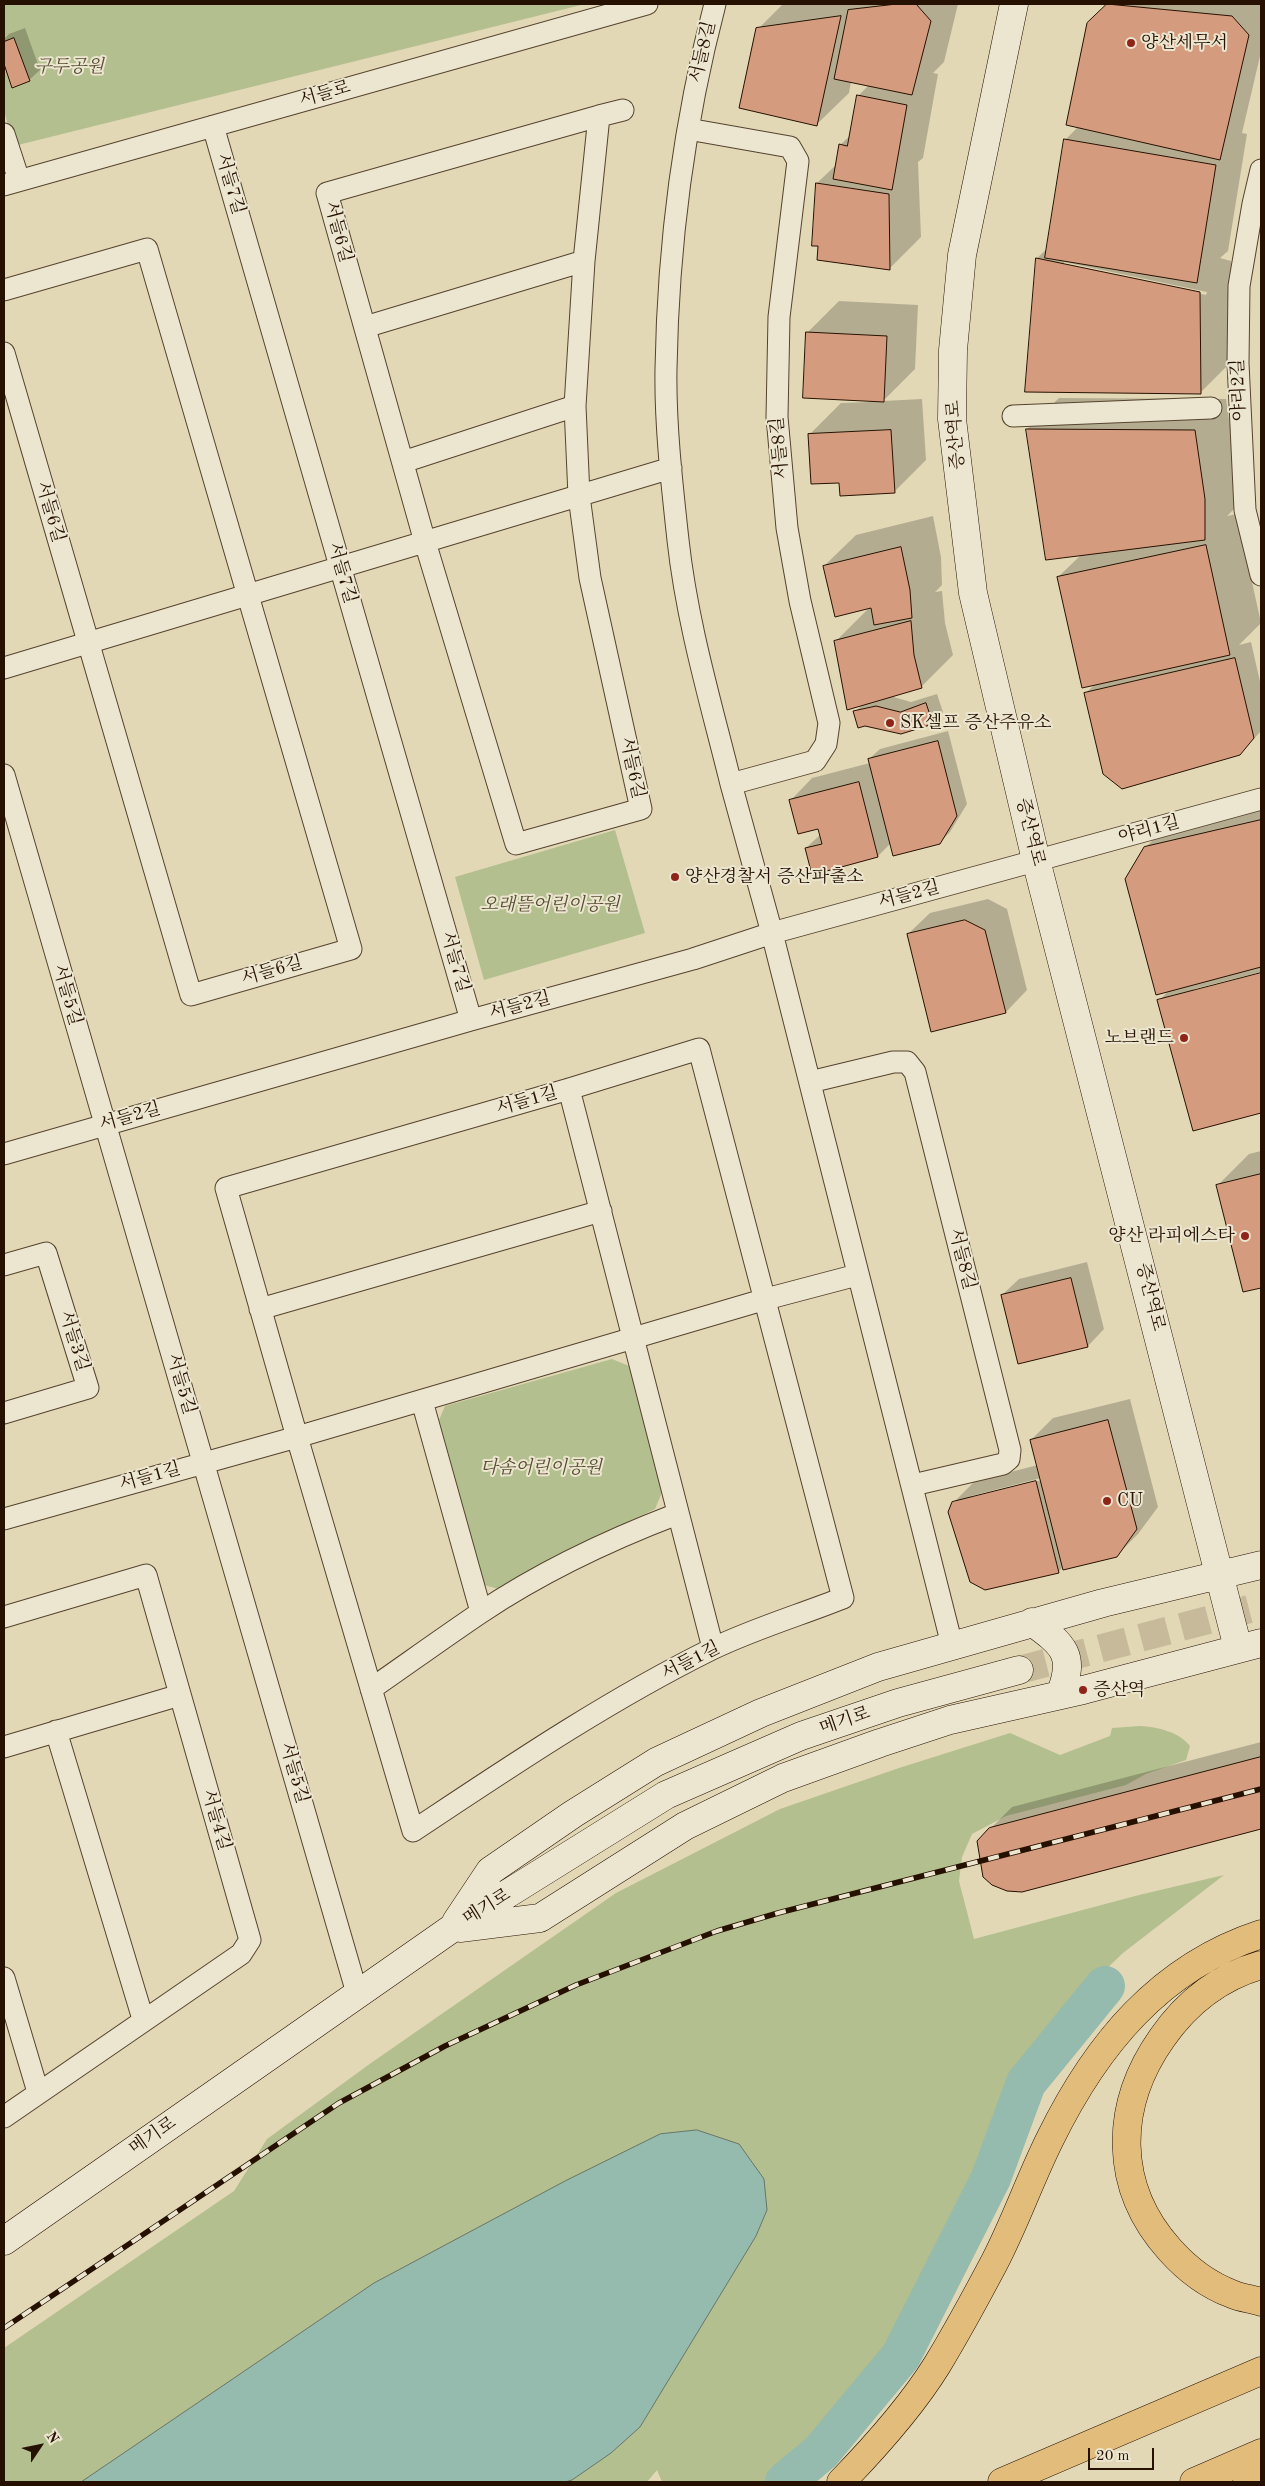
<!DOCTYPE html>
<html>
<head>
<meta charset="utf-8">
<style>
  body { margin:0 }
  #map { position:relative; width:1265px; height:2486px; overflow:hidden; background:#e2d8b6; font-family:"Old Standard TT",serif }
  canvas { display:block }
  .frame { position:absolute; inset:0; border:5px solid #261100; pointer-events:none }
  .north { position:absolute; left:15px; top:2421px; width:50px; height:50px; -webkit-text-stroke:4px #ece6d0; paint-order:stroke; rotate:56deg; font-size:14px; font-weight:700; line-height:20px; text-align:center; color:#261100 }
  .north::after { content:''; display:block; margin:auto; width:18px; height:22px; background:#261100; clip-path:polygon(50% 0,100% 100%,50% 72%,0 100%) }
  .scale { position:absolute; left:1088px; top:2448px; width:66px; height:22px; box-sizing:border-box; border:2px solid #261100; border-top:0; padding-left:6px; font-size:15px; line-height:18px; white-space:nowrap; color:#261100; -webkit-text-stroke:4px #ece6d0; paint-order:stroke }
</style>
</head>
<body>
<div id="map">
<canvas width="1265" height="2486"></canvas>
<div class="frame"></div>
<div class="north">N</div>
<div class="scale">20 m</div>
</div>
<script>
const c = document.querySelector('canvas').getContext('2d');
c.lineJoin = 'round';
function fill(path, color) {
  c.fillStyle = color;
  c.fill(path, 'evenodd');
}
function trace(path, color, width, dash) {
  c.strokeStyle = color;
  c.lineWidth = width;
  c.lineCap = dash ? 'butt' : 'round';
  c.setLineDash(dash || []);
  c.stroke(path);
}
function drawText(font, color, halo, rows, align = 'center') {
  c.font = font + ' "Old Standard TT","Noto Serif KR",serif';
  c.lineWidth = 4;
  c.setLineDash([]);
  c.textBaseline = 'middle';
  c.strokeStyle = halo;
  c.fillStyle = color;
  for (const [text, x, y, turn = 0] of rows) {
    c.save();
    c.translate(x, y);
    c.rotate((+turn || 0) * Math.PI / 180);
    c.textAlign = isNaN(turn) ? turn : align;
    if (halo) c.strokeText(text, 0, 0);
    c.fillText(text, 0, 0);
    c.restore();
  }
}
const green = new Path2D(`
  M4 4H585L14 146 4 111Z
  M615 830 645 933 484 980 455 877Z
  M612 1359 629 1366 663 1490 655 1509 538 1565 502 1590 484 1585 439 1420 445 1406Z
  M1140 1726C1158 1727 1179 1732 1190 1746L1186 1760 1146 1774 1126 1785 1006 1816 972 1834 962 1857 959 1881 974 1939 1139 1895 1224 1875 1123 1953 1081 1993 1010 2085 992 2141 969 2196 930 2264 875 2370 833 2414 801 2452 768 2482H662L657 2470 647 2482H4V2348L234 2191 267 2139 371 2063 616 1893 780 1809 899 1768 1010 1733 1060 1755 1110 1736 1112 1728Z`);
const water = new Path2D(`
  M697 2130 739 2144 764 2179 767 2210 756 2236 640 2427 611 2453 572 2480 565 2482H81L374 2283 565 2181 660 2134Z`);
const shadow = new Path2D(`
  M783 4H958L944 62 933 73 938 74 923 158 918 162 921 237 889 269 817 183 837 164 840 145 851 135 858 96 869 85 851 82 849 93 817 124 758 29Z
  M1107 4H1261V52L1242 133 1247 134 1228 251 1220 258 1231 261 1232 361 1200 393 1037 258 1048 248 1065 140 1078 127 1088 23ZM1064 262 1207 292 1206 295 1064 265Z
  M25 28 40 70 29 80 13 86 4 61V39L9 34Z
  M839 301 918 305 915 369 883 401 922 399 926 460 894 492 840 481 809 435 841 403 870 402 807 333Z
  M1059 398 1226 399 1236 467V507L1227 516 1237 514 1261 623 1239 645 1251 642 1261 686V731L1240 754 1085 694 1096 683 1058 577 1081 555 1027 429Z
  M933 516 941 557 942 585 935 592 942 591 945 623 953 655 921 687 890 696 911 702 937 694 943 712 932 723 855 712 862 705 835 642 870 607 824 566 856 535Z
  M948 731 967 804 950 832 939 843H891L878 856 806 848 821 834 819 827 791 800 812 778 870 763 869 759 880 749Z
  M1261 796V972L1194 989V992L1261 975V1111L1194 1129 1159 1001 1169 990 1145 848 1177 816Z
  M988 899 1007 909 1027 990 1006 1012 908 934 930 913Z
  M1261 1151V1287L1244 1291 1218 1185 1249 1154Z
  M1087 1262 1104 1329 1088 1346 1002 1295 1019 1279Z
  M1130 1399 1158 1507 1138 1534 1116 1556 1064 1566 1058 1572 953 1503 975 1481 1038 1465 1031 1440 1053 1418ZM1041 1478 1042 1480 971 1499V1496Z
  M1261 1742V1828L1022 1891 990 1829 1012 1807Z`);
const river = new Path2D(`
  M785 2482 821 2452 901 2356 991 2178 1026 2083 1105 1986`);
const building = new Path2D(`
  M897 4H916L931 21 912 95 834 79 848 10Z
  M1107 4 1232 16 1249 35 1220 160 1066 125 1087 23Z
  M841 16 817 126 739 108 756 28Z
  M14 38 30 81 12 88 4 64V42Z
  M857 95 907 105 892 190 833 179 839 144 847 146Z
  M1064 139 1216 165 1197 283 1045 258Z
  M816 183 889 194 890 270 817 260 818 246H812Z
  M1036 258 1200 292 1201 394 1025 392Z
  M806 332 887 336 884 402 803 398Z
  M1026 429 1195 430 1205 499V540L1046 560Z
  M891 430 895 493 840 496 839 483 811 484 808 434Z
  M1206 545 1230 655 1082 688 1057 577Z
  M901 547 910 590 912 618 874 625 871 608 835 617 823 566Z
  M911 621 914 655 922 688 847 710 834 641Z
  M1235 658 1254 738 1240 755 1122 789 1103 774 1084 693Z
  M926 703 933 724 901 734 865 726 858 728 853 711 876 706 900 712Z
  M938 741 957 816 940 844 893 856 868 759Z
  M859 782 878 857 812 875 805 848 822 844 818 829 798 834 789 800Z
  M1261 820V967L1156 995 1125 879 1144 847Z
  M965 920 985 930 1006 1013 931 1032 907 934Z
  M1261 973V1113L1193 1131 1157 1000Z
  M1261 1174V1288L1243 1292 1216 1185Z
  M1071 1278 1088 1347 1018 1364 1001 1295Z
  M1108 1420 1137 1529 1117 1557 1063 1570 1030 1440Z
  M1036 1481 1059 1573 985 1590 970 1582 948 1512 952 1502Z
  M1261 1757V1829L1022 1892 1007 1891 992 1885 983 1877 977 1841 989 1828Z`);
const secondaryTunnel = new Path2D(`
  M1019 1670 1261 1606`);
const street = new Path2D(`
  M715 4C684 122 668 247 666 369 665 424 672 485 678 540 687 623 711 703 731 784
  M599 116 584 261 575 406 579 496 590 578 641 809 516 844 425 542 327 193 599 116 623 110
  M213 126 471 1020
  M688 129 790 147 798 161 779 317 777 417 787 528 800 601 829 723 826 744 815 761 731 784 772 933 952 1645
  M4 134 19 180
  M1261 170 1253 204 1239 286 1238 363 1245 510 1261 575
  M4 185 647 4
  M4 290 147 249 351 949 191 995 4 353
  M365 327 584 261
  M1013 416 1211 408
  M403 462 575 406
  M4 668 671 468
  M4 775 357 1993
  M699 1049 843 1598C800 1615 753 1629 712 1649 607 1701 511 1766 413 1831L297 1437 226 1188 569 1089Z
  M810 1082 893 1062H907L915 1072 1010 1450 1009 1459 1003 1464 913 1485
  M569 1089 713 1648
  M4 1154 471 1020 693 959 772 933 1261 799
  M4 1265 46 1253 88 1388 4 1413
  M260 1309 601 1211
  M422 1401 481 1612
  M4 1519 297 1437 766 1299 857 1275
  M4 1617 146 1575 250 1940 241 1954 4 2117
  M371 1689C407 1664 443 1638 480 1613 541 1572 609 1540 677 1514
  M56 1731 143 2019
  M4 1747 180 1695
  M4 1978 38 2092`);
const secondary = new Path2D(`
  M1014 4 962 255 953 350 952 419 973 593 1036 860 1238 1648
  M1032 1622C1064 1645 1076 1655 1060 1695
  M456 1922 490 1871 573 1814 656 1762 761 1713 878 1667 1103 1603 1261 1565
  M460 1928 540 1918 685 1826 783 1778 880 1743 950 1720 1083 1690 1261 1643
  M4 2241 451 1929 666 1795 801 1736 898 1703 1019 1670`);
const highway = new Path2D(`
  M1261 1965C1219 1977 1187 2002 1162 2038 1114 2106 1113 2187 1170 2250 1187 2269 1208 2285 1232 2294 1241 2298 1252 2299 1261 2302
  M841 2482C875 2447 911 2407 937 2365 957 2332 976 2297 994 2263 1015 2223 1030 2179 1050 2139 1096 2045 1160 1967 1261 1934
  M1002 2482 1261 2371
  M1194 2482 1261 2453
  M1247 2482 1261 2476`);
const rail = new Path2D(`
  M4 2328 339 2103 445 2046 576 1985 717 1931 778 1913 1261 1789`);
const markers = [
  [1131,43,5,"#8f2418"],
  [890,723,5,"#8f2418"],
  [675,877,5,"#8f2418"],
  [1184,1038,5,"#8f2418"],
  [1245,1236,5,"#8f2418"],
  [1107,1501,5,"#8f2418"],
  [1083,1690,5,"#8f2418"]
];
const poiNames = [
  ["양산세무서",1141,43],
  ["SK셀프 증산주유소",900,723],
  ["양산경찰서 증산파출소",685,877],
  ["노브랜드",1174,1038,"right"],
  ["양산 라피에스타",1235,1236,"right"],
  ["CU",1117,1501],
  ["증산역",1093,1690]
];
const streetNames = [
  ["서들8길",703,52,-77],
  ["서들로",325,94,-16],
  ["서들7길",230,184,74],
  ["서들6길",338,232,75],
  ["야리2길",1239,390,-92],
  ["증산역로",956,435,-94],
  ["서들8길",780,448,-95],
  ["서들6길",50,512,74],
  ["서들7길",342,573,74],
  ["서들6길",632,768,78],
  ["야리1길",1149,830,-15],
  ["증산역로",1030,832,76],
  ["서들2길",909,895,-15],
  ["서들7길",455,962,74],
  ["서들6길",272,971,-16],
  ["서들5길",67,995,74],
  ["서들2길",520,1006,-15],
  ["서들1길",527,1101,-16],
  ["서들2길",130,1117,-16],
  ["서들8길",962,1259,76],
  ["증산역로",1150,1297,76],
  ["서들3길",74,1341,73],
  ["서들5길",181,1384,74],
  ["서들1길",150,1477,-16],
  ["서들1길",691,1661,-27],
  ["메기로",845,1721,-19],
  ["서들5길",294,1773,74],
  ["서들4길",216,1820,74],
  ["메기로",487,1907,-32],
  ["메기로",153,2136,-35]
];
const parkNames = [
  ["구두공원",69,67],
  ["오래뜰어린이공원",550,905],
  ["다솜어린이공원",541,1468]
];
fill(green, '#b3bf8e');
fill(water, '#95baae');
trace(water, '#697668', 1);
fill(shadow, '#0003');
trace(river, '#95baae', 40);
fill(building, '#d59b7f');
trace(building, '#261100', 1);
trace(secondaryTunnel, '#c6ba9b', 28, [28, 14]);
trace(street, '#55432e', 23);
trace(secondary, '#261100', 29);
trace(highway, '#261100', 29);
trace(street, '#ece6d0', 21);
trace(secondary, '#ece6d0', 28);
trace(highway, '#e1bc7b', 28);
trace(rail, '#261100', 5.5);
trace(rail, '#ece6d0', 4, [11]);
for (const [x, y, r, color] of markers) {
  const dot = new Path2D();
  dot.arc(x, y, r, 0, 2 * Math.PI);
  c.fillStyle = color;
  c.fill(dot);
  trace(dot, '#ece6d0', 2);
}
drawText('18px', '#261100', '#ece6d0', poiNames, 'left');
drawText('18px', '#261100', '#ece6d0', streetNames);
drawText('italic 18px', '#574e32', '#ece6d0', parkNames);
</script>
</body>
</html>
